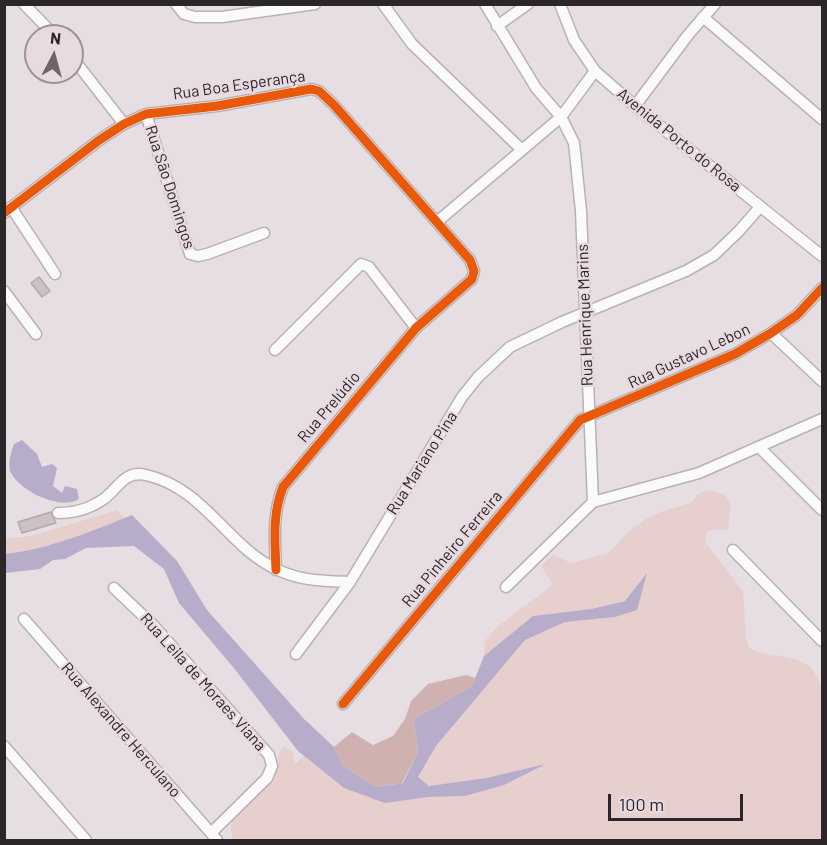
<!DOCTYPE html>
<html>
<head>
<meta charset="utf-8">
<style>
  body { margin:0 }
  #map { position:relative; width:827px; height:845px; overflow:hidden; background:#e6dee2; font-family:Barlow,sans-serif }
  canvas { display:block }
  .frame { position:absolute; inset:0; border:6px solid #2b2629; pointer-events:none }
  .north { position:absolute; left:24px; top:24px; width:60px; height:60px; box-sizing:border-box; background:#e9dae2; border:2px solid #9d9298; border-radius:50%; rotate:6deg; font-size:16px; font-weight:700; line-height:24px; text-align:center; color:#2b2629 }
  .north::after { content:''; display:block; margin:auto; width:21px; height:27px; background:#6c666a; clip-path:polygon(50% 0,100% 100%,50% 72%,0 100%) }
  .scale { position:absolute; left:608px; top:794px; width:135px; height:27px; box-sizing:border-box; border:3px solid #2b2629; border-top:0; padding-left:8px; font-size:18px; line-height:21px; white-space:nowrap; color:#2b2629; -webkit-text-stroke:4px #e9dae2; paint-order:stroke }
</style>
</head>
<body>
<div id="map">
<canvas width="827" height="845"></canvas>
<div class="frame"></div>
<div class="north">N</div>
<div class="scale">100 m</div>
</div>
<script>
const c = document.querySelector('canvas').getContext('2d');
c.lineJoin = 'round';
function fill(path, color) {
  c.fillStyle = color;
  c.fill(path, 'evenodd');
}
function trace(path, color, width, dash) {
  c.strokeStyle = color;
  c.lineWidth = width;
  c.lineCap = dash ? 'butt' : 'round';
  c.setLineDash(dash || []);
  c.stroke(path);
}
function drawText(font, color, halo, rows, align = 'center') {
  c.font = font + ' Barlow,sans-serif';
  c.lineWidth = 5;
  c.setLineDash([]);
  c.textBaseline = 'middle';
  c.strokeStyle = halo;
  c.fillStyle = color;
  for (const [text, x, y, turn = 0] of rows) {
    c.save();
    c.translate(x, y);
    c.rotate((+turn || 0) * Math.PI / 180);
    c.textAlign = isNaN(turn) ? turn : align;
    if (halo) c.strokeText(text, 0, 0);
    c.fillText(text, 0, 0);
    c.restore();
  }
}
const green = new Path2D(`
  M706 490 724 494 731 504 728 530H708L705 542 743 591 746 638 749 648C767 658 791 653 809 666 815 671 818 680 822 686V840H234C229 832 231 822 235 814L277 768 279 752 284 747 293 752 295 764 304 756 344 788 428 797 465 796 504 785 543 765 486 778 429 786 418 777 436 746 525 640 565 622 615 617 625 600 591 609 533 616 484 656 485 641 498 626 553 585 541 566 553 555 571 563 609 553 626 534 646 519 660 512 691 503 697 495Z
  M118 510 124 518C87 534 44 550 5 554L4 539 31 536Z`);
const forest = new Path2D(`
  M466 675 475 678 472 686 414 719 418 752 402 783 376 787 343 766 334 747 352 732 373 745 393 736 405 719 411 701 428 684Z`);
const water = new Path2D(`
  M22 440 37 454 42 467 52 464 57 468 53 486 62 493 65 486 77 489 79 499C61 511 20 491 11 473 7 465 11 452 14 444Z
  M132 515 177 561 207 610 304 719 334 747 343 766 376 787 403 783 418 752 414 719 472 686 484 656 533 616 591 609 625 601 647 573 637 610 615 617 565 622 525 640 436 746 418 777 429 786 486 778 546 764 504 785 465 796 428 797 385 803 344 788 298 751 233 667 179 603 164 569 134 546 86 548 65 559 53 560 40 569 5 573V554C46 550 93 531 132 515Z`);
const building = new Path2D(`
  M39 277 50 291 42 297 31 283Z
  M51 512 56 523 22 533 18 522Z`);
const street = new Path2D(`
  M24 4 55 36
  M176 4 184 14 195 17H222L315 4
  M383 4 412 44 522 150
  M485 4 536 88 561 117 574 143 581 211 593 502
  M560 4 574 40 595 71 635 106 822 256
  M703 17 822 119
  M497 26 528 4
  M72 57 124 124
  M635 106 688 35 715 4
  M146 114 190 254 198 256 207 254 264 233
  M11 207 55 274
  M4 213 98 141 124 124 146 114 217 106 311 89 319 91 334 105 470 260 474 271 472 279 416 328 283 487C272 515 275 541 276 570
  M438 221 561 117 595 71
  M4 291 36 334
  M771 333 822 381
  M275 350 361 264 369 267 416 328
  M759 447 822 510
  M58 513C76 513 90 509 105 498 119 487 125 470 146 475 205 488 227 547 278 570 301 581 325 581 350 582
  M733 550 822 641
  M506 587 593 502 699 473 822 419
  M114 588 154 626 269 755 272 766 267 778 211 833
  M24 619 217 840
  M296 654 350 582 462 397 478 377 510 347 562 322 686 271 714 255 739 231 760 207
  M343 704 580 420 735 354 771 333 797 315 822 288
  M4 746 86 840`);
const cycleway = new Path2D(`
  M4 213 98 141 124 124 146 114 217 106 311 89 319 91 334 105 470 260 474 271 472 279 416 328 283 487C272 515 275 541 276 570
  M343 704 580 420 735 354 771 333 797 315 822 288`);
const streetNames = [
  ["Rua Boa Esperança",239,85,-8],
  ["Avenida Porto do Rosa",679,140,39],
  ["Rua São Domingos",170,187,72],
  ["Rua Henrique Marins",585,315,-92],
  ["Rua Gustavo Lebon",689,356,-25],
  ["Rua Prelúdio",329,407,-50],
  ["Rua Mariano Pina",422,463,-58],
  ["Rua Pinheiro Ferreira",452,549,-50],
  ["Rua Leila de Moraes Viana",203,682,48],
  ["Rua Alexandre Herculano",121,730,49]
];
fill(green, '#e7cfcd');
fill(forest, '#cfb2af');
fill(water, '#b7acca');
fill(building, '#cec1c4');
trace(building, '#b0aaac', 1.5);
trace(street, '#b8b2b5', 13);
trace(street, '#fbfafb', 10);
trace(cycleway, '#e8590c', 9);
drawText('16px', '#2b2629', '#e9dae2', streetNames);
</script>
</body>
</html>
